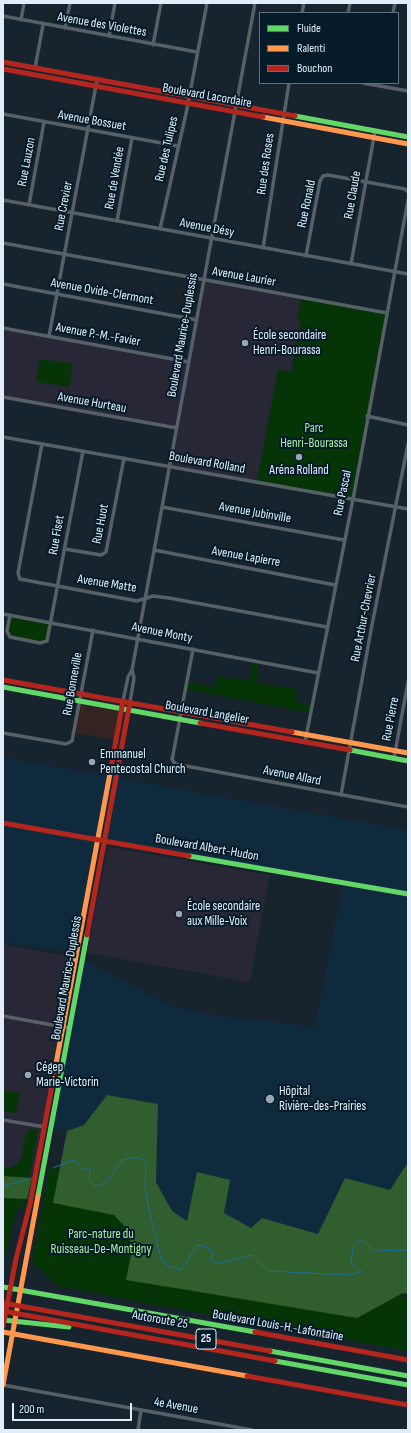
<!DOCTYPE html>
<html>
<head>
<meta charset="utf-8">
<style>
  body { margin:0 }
  #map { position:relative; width:411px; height:1433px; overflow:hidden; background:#17242d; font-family:"Sofia Sans Condensed",sans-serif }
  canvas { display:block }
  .frame { position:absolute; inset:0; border:4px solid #e1eef9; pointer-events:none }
  .legend { position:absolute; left:259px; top:12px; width:140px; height:72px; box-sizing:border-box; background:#061b2a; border:1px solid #5e6f7d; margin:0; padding:5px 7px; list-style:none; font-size:12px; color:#e1eef9 }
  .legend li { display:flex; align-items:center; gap:8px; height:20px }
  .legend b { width:20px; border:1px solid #5e6f7d }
  .scale { position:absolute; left:12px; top:1403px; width:120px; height:18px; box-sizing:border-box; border:2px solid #e1eef9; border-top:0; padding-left:5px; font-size:12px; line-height:14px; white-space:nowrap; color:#e1eef9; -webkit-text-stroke:3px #061b2a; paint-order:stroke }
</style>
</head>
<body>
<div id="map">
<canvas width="411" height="1433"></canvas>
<div class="frame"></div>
<ul class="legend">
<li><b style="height:5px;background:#63d668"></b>Fluide</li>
<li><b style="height:5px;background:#ff974d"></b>Ralenti</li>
<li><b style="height:5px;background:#b3261e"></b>Bouchon</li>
</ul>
<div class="scale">200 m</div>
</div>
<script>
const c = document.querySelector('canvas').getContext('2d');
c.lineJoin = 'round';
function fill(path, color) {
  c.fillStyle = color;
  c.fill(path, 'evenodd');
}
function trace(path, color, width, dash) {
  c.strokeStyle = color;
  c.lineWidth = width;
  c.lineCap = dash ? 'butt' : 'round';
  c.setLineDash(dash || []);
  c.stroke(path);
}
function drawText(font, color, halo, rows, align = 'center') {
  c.font = font + ' "Sofia Sans Condensed",sans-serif';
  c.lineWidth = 4;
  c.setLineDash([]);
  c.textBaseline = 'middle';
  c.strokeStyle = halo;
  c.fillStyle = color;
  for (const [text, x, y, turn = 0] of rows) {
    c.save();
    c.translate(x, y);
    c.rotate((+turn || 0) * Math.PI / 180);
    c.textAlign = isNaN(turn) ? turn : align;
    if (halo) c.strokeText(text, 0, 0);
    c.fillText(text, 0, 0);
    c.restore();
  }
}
const commercial = new Path2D(`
  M80 701 122 708 117 740 74 733Z`);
const built = new Path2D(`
  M3 757 408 830V1162L390 1190 346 1179 318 1234 262 1218 251 1228 224 1213 187 1221 172 1211 156 1182 158 1104 107 1095 84 1125 67 1131 51 1128 82 959 169 1005 209 1014 315 1027 343 883 98 840 76 958 70 953 3 942Z`);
const education = new Path2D(`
  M204 280 301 298 297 320 301 321 291 372 278 370 257 482 170 466 177 429 3 397V328L189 362Z
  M108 847 270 875 250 982 87 953Z
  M3 944 76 958 34 1179 3 1177Z`);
const green = new Path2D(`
  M301 298 387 313 352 499 257 482 278 370 291 372 301 321 297 320Z
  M40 359 73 364 69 387 36 382Z
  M10 615 51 622 45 643 8 635Z
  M253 660 259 661 256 683 298 689 296 701 312 707 310 713 185 689 186 682 215 687 217 676 250 681Z
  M3 1090 20 1093 16 1113 3 1111Z
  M29 1129 38 1130 24 1208 18 1207 3 1261V1168C31 1168 19 1142 29 1129Z
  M59 1167H65L153 1216 408 1292 398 1296 408 1298V1351L129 1300 58 1286 32 1263 49 1169Z`);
const forest = new Path2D(`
  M107 1095 158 1104 156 1182 172 1211 187 1221 197 1172 230 1180 224 1213 251 1228 262 1218 318 1234 345 1178 390 1190 408 1162V1294L403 1293 357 1318 126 1280 132 1250 128 1230 114 1215 53 1203 67 1131 84 1125Z
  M3 1176 32 1178 27 1199 3 1198Z`);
const stream = new Path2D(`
  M53 1168 74 1160 82 1169H90L89 1180 95 1186 105 1183 123 1160 138 1157 146 1162 145 1188 148 1205 161 1259 168 1266 181 1270 197 1245 207 1247 214 1254 210 1258 216 1264 252 1255 268 1271 349 1275 362 1272 351 1263 353 1247 362 1239 374 1251 408 1250
  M3 1186 29 1179`);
const street = new Path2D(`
  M302 13 304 3
  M348 13 350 3
  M393 13 395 3
  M3 16 197 52
  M21 20 24 3
  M65 28 70 3
  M109 36 115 3
  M153 45 161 3
  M35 68 43 25
  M363 83 408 91
  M3 114 178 146
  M3 200 408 274
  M29 205 44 122
  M117 221 132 138
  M160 229 187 109 207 3
  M3 243 387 313
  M263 248 289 83
  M306 256 320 181 323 176 328 175 405 189 408 192
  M351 264 375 131
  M3 284 197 320
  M3 328 189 362
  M49 336 97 80
  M3 397 177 428
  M367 416 408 425
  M3 437 408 509
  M42 444 18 573 20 579 137 601 153 596 169 598 327 627
  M162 507 344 540
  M65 549 101 555 106 552 124 458
  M154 550 335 585
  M3 614 318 673
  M10 615 7 631 10 637 40 643 47 641 83 451
  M193 649 173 755 172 759 175 764 408 807
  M123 701 128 677 132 670 255 3
  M130 702 134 678 132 670
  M3 733 66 744 72 741 93 630
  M305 742 354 494 408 200
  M394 758 408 682
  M341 795 372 625 408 444
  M3 1016 69 1028
  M3 1120 45 1127
  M3 1385 252 1430
  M138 1430 141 1410`);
const fast = new Path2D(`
  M295 116 408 137
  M3 687 200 723
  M350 750 408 761
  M189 856 408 894
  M38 1196 87 935
  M3 1287 255 1332
  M3 1320 69 1327
  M270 1351 408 1376
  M275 1361 408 1385`);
const slow = new Path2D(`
  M263 117 408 144
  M292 732 408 753
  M56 1064 111 768
  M3 1332 247 1376
  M3 1385 38 1196`);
const jam = new Path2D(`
  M3 62 295 116
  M3 69 263 117
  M3 680 292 732
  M200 723 350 750
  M111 768 123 701
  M3 823 189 856
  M87 935 130 702
  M3 1303 270 1351
  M3 1311 275 1361
  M3 1326 16 1259 30 1204 56 1064
  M255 1332 408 1360
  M247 1376 408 1405`);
const markers = [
  [245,343,4,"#9aa7b2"],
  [299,457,4,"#9aa7b2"],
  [92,762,4,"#9aa7b2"],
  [179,914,4,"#9aa7b2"],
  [28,1075,4,"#9aa7b2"],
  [270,1099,5,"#9aa7b2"]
];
const shields = [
  [206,1339,20]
];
const shieldNames = [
  ["25",206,1339]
];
const streetNames = [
  ["Avenue des Violettes",102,25,10],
  ["Boulevard Lacordaire",207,96,10],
  ["Avenue Bossuet",92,121,10],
  ["Rue des Tulipes",167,149,-77],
  ["Rue Lauzon",27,162,-79],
  ["Rue des Roses",266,164,-82],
  ["Rue de Vendée",115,178,-80],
  ["Rue Claude",353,195,-80],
  ["Rue Ronald",307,204,-78],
  ["Rue Crevier",64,206,-79],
  ["Avenue Désy",207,228,11],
  ["Avenue Laurier",244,277,10],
  ["Avenue Ovide-Clermont",102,292,10],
  ["Avenue P.-M.-Favier",98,335,10],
  ["Boulevard Maurice-Duplessis",183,335,-80],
  ["Avenue Hurteau",92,403,10],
  ["Boulevard Rolland",207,463,10],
  ["Rue Pascal",343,493,-78],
  ["Avenue Jubinville",255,513,10],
  ["Rue Huot",101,524,-79],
  ["Rue Fiset",57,535,-80],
  ["Avenue Lapierre",246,557,10],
  ["Avenue Matte",107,584,9],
  ["Rue Arthur-Chevrier",364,618,-79],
  ["Avenue Monty",162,633,11],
  ["Rue Bonneville",73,684,-80],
  ["Boulevard Langelier",207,713,10],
  ["Rue Pierre",391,719,-79],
  ["Avenue Allard",292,776,11],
  ["Boulevard Albert-Hudon",207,848,10],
  ["Boulevard Maurice-Duplessis",67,978,-80],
  ["Autoroute 25",160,1320,10],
  ["Boulevard Louis-H.-Lafontaine",278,1326,10],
  ["4e Avenue",176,1406,10]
];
const poiNames = [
  ["École secondaire",253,336],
  ["Henri-Bourassa",253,351],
  ["Aréna Rolland",299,471,"center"],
  ["Emmanuel",100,755],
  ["Pentecostal Church",100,770],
  ["École secondaire",187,907],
  ["aux Mille-Voix",187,922],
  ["Cégep",36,1068],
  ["Marie-Victorin",36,1083],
  ["Hôpital",279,1092],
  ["Rivière-des-Prairies",279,1107]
];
const parkNames = [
  ["Parc",314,429],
  ["Henri-Bourassa",314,444],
  ["Parc-nature du",101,1235],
  ["Ruisseau-De-Montigny",101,1250]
];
fill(commercial, '#332422');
fill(built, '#102a3d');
fill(education, '#272736');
fill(green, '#053506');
fill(forest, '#305e2e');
trace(stream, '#197096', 1);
trace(street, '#586067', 3.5);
trace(fast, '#63d668', 5);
trace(slow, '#ff974d', 5);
trace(jam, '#b3261e', 5);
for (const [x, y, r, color] of markers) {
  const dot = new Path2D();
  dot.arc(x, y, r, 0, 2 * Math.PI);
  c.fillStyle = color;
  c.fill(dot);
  trace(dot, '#061b2a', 1.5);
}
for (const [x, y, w] of shields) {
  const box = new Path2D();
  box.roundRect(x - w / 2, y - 10, w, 20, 3);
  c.fillStyle = '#061b2a';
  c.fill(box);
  trace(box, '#e1eef9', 1);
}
drawText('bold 12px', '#e1eef9', null, shieldNames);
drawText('13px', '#e1eef9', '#061b2a', streetNames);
drawText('13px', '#e1eef9', '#061b2a', poiNames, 'left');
drawText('13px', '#a8f19e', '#061b2a', parkNames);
</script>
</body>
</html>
